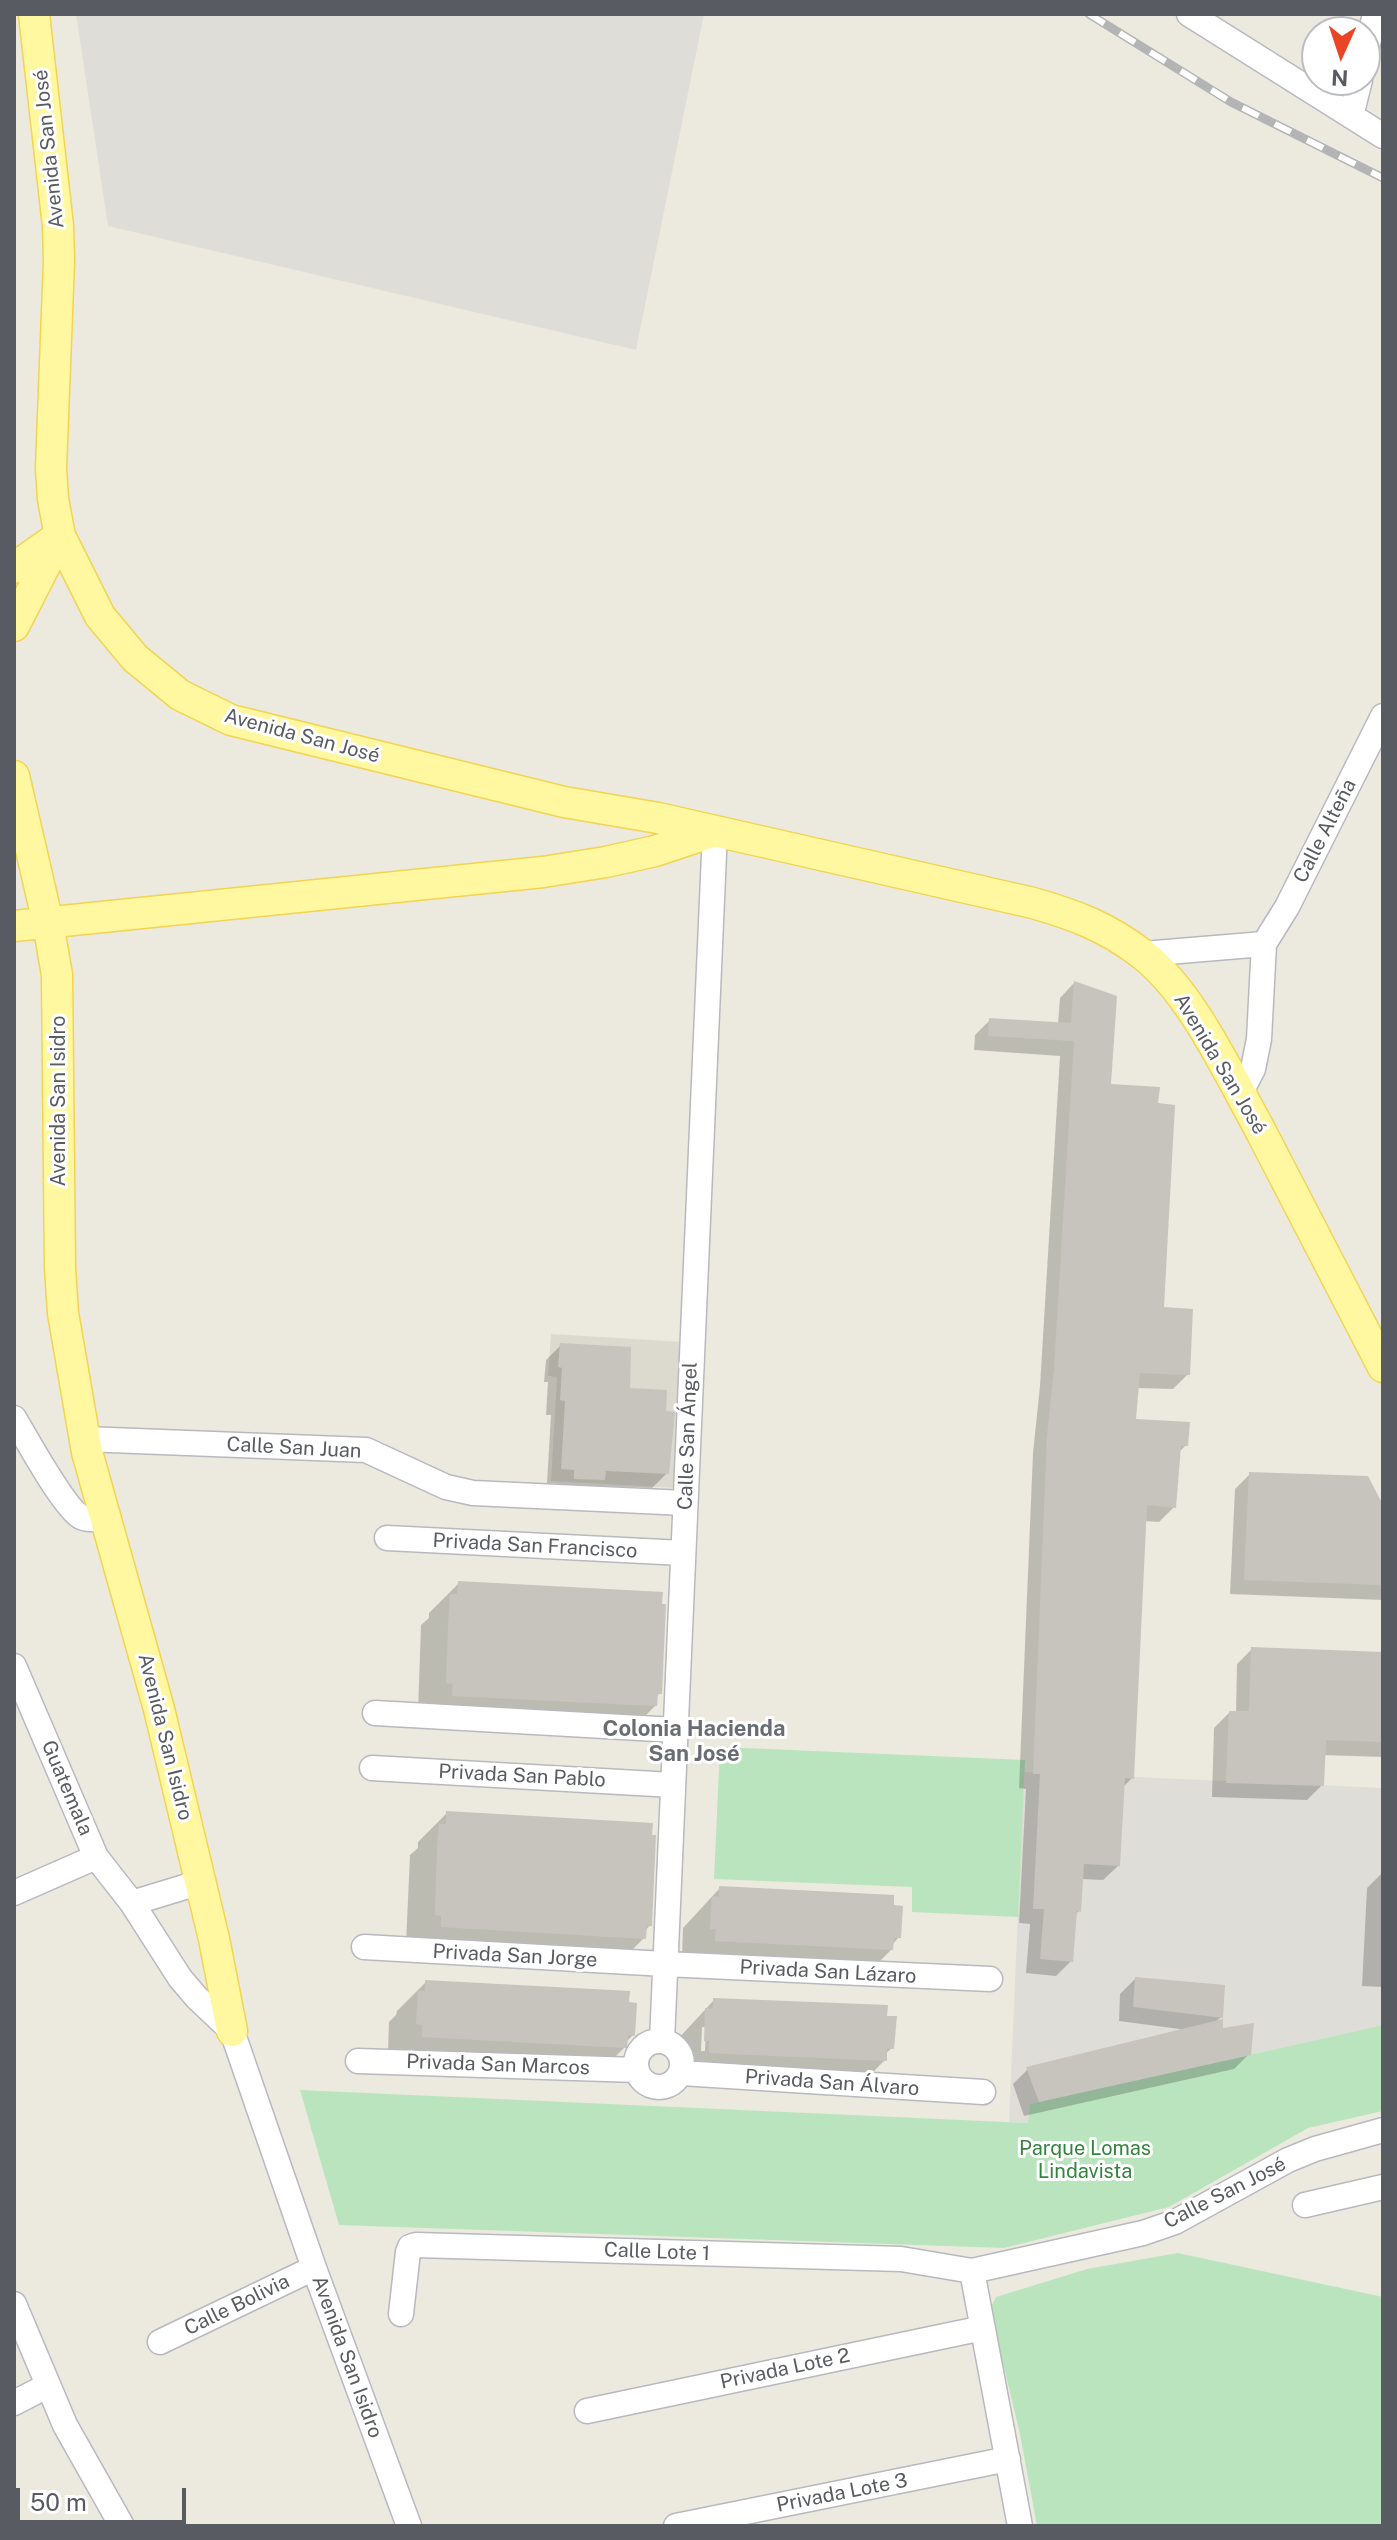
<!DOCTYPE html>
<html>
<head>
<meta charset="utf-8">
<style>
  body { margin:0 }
  #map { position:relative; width:1397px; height:2540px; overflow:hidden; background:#eceadf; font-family:"Public Sans",sans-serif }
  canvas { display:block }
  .frame { position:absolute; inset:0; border:16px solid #585b61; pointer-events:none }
  .north { position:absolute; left:1301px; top:16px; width:80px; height:80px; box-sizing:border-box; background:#fff; border:2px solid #bcbdc0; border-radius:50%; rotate:183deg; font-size:22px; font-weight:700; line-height:32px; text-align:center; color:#585b61 }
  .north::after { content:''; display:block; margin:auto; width:28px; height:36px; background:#eb4525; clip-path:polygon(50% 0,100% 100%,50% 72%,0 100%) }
  .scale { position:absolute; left:16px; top:2488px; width:170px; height:36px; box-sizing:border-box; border:4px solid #585b61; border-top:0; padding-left:10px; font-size:24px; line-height:28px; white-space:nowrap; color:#585b61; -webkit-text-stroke:6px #fff; paint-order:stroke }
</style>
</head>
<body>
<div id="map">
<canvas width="1397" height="2540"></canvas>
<div class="frame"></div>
<div class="north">N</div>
<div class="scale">50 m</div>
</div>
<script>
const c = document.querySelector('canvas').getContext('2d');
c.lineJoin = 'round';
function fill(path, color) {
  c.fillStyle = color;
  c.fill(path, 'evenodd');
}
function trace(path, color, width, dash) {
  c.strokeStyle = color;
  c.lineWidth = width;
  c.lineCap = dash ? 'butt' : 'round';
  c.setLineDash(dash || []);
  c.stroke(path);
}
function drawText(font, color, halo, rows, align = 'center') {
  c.font = font + ' "Public Sans",sans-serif';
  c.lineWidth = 6;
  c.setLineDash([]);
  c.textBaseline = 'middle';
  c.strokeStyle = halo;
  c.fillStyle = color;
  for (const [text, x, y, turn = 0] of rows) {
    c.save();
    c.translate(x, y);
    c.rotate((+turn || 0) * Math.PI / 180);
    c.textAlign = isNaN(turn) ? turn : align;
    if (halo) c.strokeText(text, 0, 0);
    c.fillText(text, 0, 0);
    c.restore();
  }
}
const industrial = new Path2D(`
  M76 14H704L636 350 108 226Z
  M1024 1772 1383 1788V2025L1030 2104 1029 2123 1009 2122Z`);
const education = new Path2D(`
  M551 1334 684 1342 676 1488 551 1481 557 1377 548 1376Z`);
const green = new Path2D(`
  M720 1747 1025 1760 1018 1917 912 1912V1887L714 1879Z
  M1383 2025V2111L1308 2128 1169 2207 1004 2248 339 2225 300 2090 1028 2123 1030 2104Z
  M1178 2253 1383 2297V2526H1037L1020 2434 992 2317V2305L996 2297 1087 2269Z`);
const shadow = new Path2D(`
  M1074 983 1109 1086 1162 1309 1188 1374 1173 1389 1137 1388 1134 1421 1186 1445 1178 1453 1174 1507 1159 1522 1144 1521 1132 1778 1122 1788 1118 1866 1103 1880 1081 1879 1079 1911 1074 1915 1071 1961 1056 1976 1026 1973 1030 1924 1019 1923 1026 1789 1019 1788 1033 1453 1040 1386 1060 1056 974 1050 975 1035 990 1020 1058 1024 1060 998Z
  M561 1345 628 1389 667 1473 652 1488 597 1486 588 1494 560 1493V1484L547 1483 551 1415H546L548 1382H544L546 1360Z
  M1250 1474 1383 1509V1600L1230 1594 1235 1489Z
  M459 1583 660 1693 655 1698V1706L626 1735 418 1712 421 1625 429 1618V1613Z
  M1252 1649 1383 1654V1757L1323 1755 1322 1785 1307 1800 1212 1797 1214 1728 1229 1713H1236L1237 1664Z
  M447 1813 650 1925 645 1931 644 1938 615 1967 406 1944 410 1855 418 1848V1842Z
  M1382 1873 1383 1987 1362 1986 1367 1888Z
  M720 1888 891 1907 899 1937 892 1945 891 1950 862 1979 682 1958 683 1928Z
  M1135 1979 1221 2017 1215 2023 1220 2031 1249 2054 1234 2069 1024 2116 1013 2084 1028 2069 1187 2030 1119 2021 1120 1994Z
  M426 1982 633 2035 626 2042 625 2047 596 2076 388 2053 389 2022 396 2015 397 2011Z
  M714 2000 885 2018 892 2048 885 2054V2060L855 2090 675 2070 677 2040ZM702 2027H706L705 2051H701Z`);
const building = new Path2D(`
  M1074 981 1117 996 1111 1084 1160 1087 1158 1103 1175 1105 1164 1307 1193 1309 1190 1375 1140 1373 1136 1419 1190 1422 1188 1446H1181L1176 1508 1147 1505 1134 1779 1125 1778 1120 1866 1084 1864 1081 1912 1077 1911 1073 1962 1040 1959 1044 1909H1033L1040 1774H1033L1047 1437 1054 1369 1074 1041 988 1036 989 1018 1071 1023Z
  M560 1343 631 1347 630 1388 667 1390 666 1411 675 1412 669 1474 606 1471 605 1480 574 1479V1470L561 1469 565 1401 560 1400 562 1368 558 1367Z
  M1249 1472 1368 1476 1383 1505V1585L1244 1580Z
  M458 1581 663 1592 662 1604H666L662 1694H658L657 1706 452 1696 453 1684 446 1683 448 1627 450 1594H457Z
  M1251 1647 1383 1652V1742L1326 1740 1324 1786 1226 1783 1229 1711H1249Z
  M446 1811 653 1823 652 1835H656L652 1926H647L646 1939 441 1927V1916L435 1915 437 1846 439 1824H446Z
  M719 1886 894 1895V1905L903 1906 901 1938H894L893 1950 715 1941 716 1929H710L712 1896 719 1897Z
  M1135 1977 1225 1985 1223 2018 1133 2007Z
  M425 1980 630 1991 629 2002 637 2003 635 2036 628 2035 627 2048 422 2037V2025L416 2024 418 1991H425Z
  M713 1998 888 2005 887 2016H897L894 2049 887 2048V2061L709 2053V2041H704L705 2008 713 2009Z
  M1223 2019V2028L1254 2023 1251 2055 1039 2102 1026 2067Z`);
const minor = new Path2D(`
  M1189 14 1383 136
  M1365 56 1375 14
  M1351 116 1360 80
  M1143 954 1264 944
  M1240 1094 1253 1069 1259 1039 1264 944 1287 907 1383 716
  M14 1418C26 1438 64 1508 81 1517 89 1521 98 1518 106 1517
  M85 1439 366 1450 446 1487 473 1493 685 1503
  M387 1538 683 1553
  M14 1666 96 1857 132 1903 180 1978 197 1998 232 2031 314 2268 409 2526
  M375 1713 675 1730
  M372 1768 673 1785
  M14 1893 96 1857
  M132 1903 201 1882
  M364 1947 665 1964 990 1979
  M636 2064a23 23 0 1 1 46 0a23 23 0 1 1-46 0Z
  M662 2041 715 831
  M358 2061 637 2070
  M681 2073 983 2092
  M1305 2205 1383 2187
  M972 2271 1020 2526
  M14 2304 65 2425 122 2526
  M401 2314 408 2252 410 2247 416 2245 901 2259 972 2271 1143 2233 1175 2222 1288 2160 1315 2149 1383 2130
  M160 2342 314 2268
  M14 2403 47 2386
  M587 2411 983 2328
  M676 2526 1008 2459`);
const major = new Path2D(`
  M34 14 58 226 59 261 51 468 53 499 60 536 100 616 135 658 180 695 231 720 564 802 658 818 1033 903C1075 915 1107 927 1142 954 1190 990 1228 1072 1257 1124 1299 1205 1341 1286 1383 1367
  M14 568 55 539
  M14 626 60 536
  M14 776 48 923 57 975 60 1268 63 1313 87 1452 159 1709 214 1939 232 2031
  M14 926 543 872 606 862 655 851 715 831`);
const rail = new Path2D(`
  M1089 14 1231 102 1383 178`);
const streetNames = [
  ["Avenida San José",49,149,-96],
  ["Avenida San José",302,736,15],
  ["Calle Alteña",1325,831,-63],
  ["Avenida San José",1220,1064,59],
  ["Avenida San Isidro",59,1101,-90],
  ["Calle San Ángel",688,1436,-88],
  ["Calle San Juan",294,1448,3],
  ["Privada San Francisco",535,1546,3],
  ["Avenida San Isidro",165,1737,76],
  ["Privada San Pablo",522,1776,3],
  ["Guatemala",67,1788,67],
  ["Privada San Jorge",515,1956,3],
  ["Privada San Lázaro",828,1972,3],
  ["Privada San Marcos",498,2065,2],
  ["Privada San Álvaro",832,2083,4],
  ["Calle San José",1225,2193,-27],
  ["Calle Lote 1",657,2252,2],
  ["Calle Bolivia",237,2305,-26],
  ["Avenida San Isidro",347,2357,70],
  ["Privada Lote 2",785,2369,-12],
  ["Privada Lote 3",842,2493,-11]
];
const parkNames = [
  ["Parque Lomas",1085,2149],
  ["Lindavista",1085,2172]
];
const neighbourhoodNames = [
  ["Colonia Hacienda",694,1729],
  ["San José",694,1754]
];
fill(industrial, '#dfddd7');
fill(education, '#dcd9ce');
fill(green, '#bae4be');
fill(shadow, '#0003');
fill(building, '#c6c4bc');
trace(minor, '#b7b9bf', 27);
trace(major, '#f3d350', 33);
trace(minor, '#fff', 24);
trace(major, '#fff8a1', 30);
trace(rail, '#b3b4b4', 9);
trace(rail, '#fff', 6, [18]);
drawText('20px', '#585b61', '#fff', streetNames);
drawText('20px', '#33853d', '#fff', parkNames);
drawText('bold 22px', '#696d73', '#fff', neighbourhoodNames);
</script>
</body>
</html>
